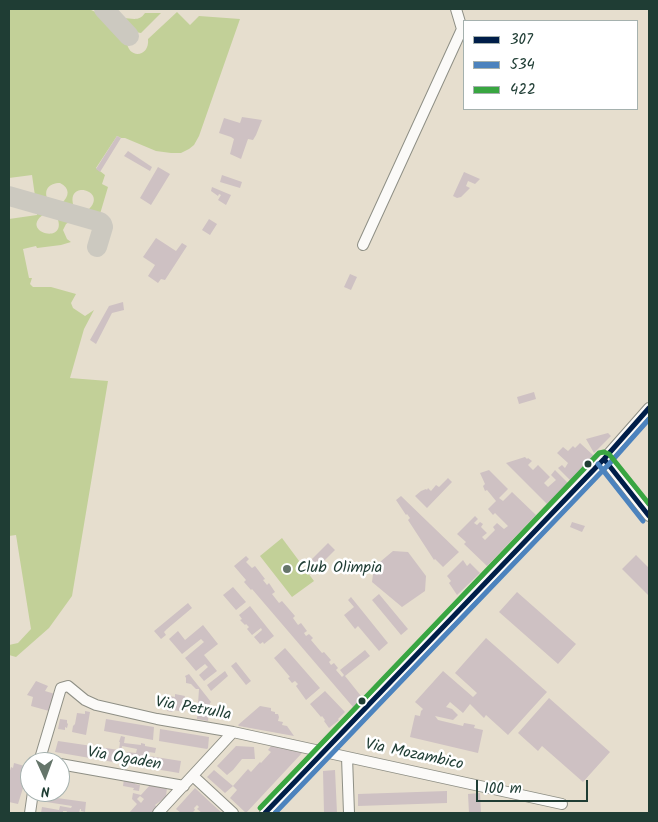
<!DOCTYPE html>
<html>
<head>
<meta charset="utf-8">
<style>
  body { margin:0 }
  #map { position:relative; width:658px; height:822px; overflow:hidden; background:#e6dece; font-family:Kalam,sans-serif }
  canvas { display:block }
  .frame { position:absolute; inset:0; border:10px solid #1f3d34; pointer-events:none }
  .legend { position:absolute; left:463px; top:20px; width:175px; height:90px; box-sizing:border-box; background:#fff; border:1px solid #a5b1ae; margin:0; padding:6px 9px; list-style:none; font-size:15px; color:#1f3d34 }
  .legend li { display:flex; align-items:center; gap:10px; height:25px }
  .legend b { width:25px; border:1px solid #a5b1ae }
  .north { position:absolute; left:20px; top:752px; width:50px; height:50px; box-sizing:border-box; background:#fff; border:1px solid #a5b1ae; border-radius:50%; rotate:178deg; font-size:14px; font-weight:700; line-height:20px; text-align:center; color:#1f3d34 }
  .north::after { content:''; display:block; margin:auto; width:18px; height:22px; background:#65756a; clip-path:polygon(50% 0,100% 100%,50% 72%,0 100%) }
  .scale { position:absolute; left:476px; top:780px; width:112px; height:22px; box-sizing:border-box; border:2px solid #1f3d34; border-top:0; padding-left:6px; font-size:15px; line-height:18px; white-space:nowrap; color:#1f3d34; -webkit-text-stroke:4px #fff; paint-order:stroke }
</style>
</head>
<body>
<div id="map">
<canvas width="658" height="822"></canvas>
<div class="frame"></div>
<ul class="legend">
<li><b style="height:6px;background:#001e49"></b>307</li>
<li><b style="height:6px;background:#4c83be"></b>534</li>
<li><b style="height:6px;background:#39a641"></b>422</li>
</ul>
<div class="north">N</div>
<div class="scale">100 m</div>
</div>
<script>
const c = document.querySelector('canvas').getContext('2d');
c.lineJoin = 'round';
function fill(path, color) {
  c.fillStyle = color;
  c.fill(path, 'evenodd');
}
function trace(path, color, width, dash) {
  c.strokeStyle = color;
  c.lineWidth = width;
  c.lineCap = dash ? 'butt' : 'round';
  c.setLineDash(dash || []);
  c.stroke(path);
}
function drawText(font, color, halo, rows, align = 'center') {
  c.font = font + ' Kalam,sans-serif';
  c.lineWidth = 5;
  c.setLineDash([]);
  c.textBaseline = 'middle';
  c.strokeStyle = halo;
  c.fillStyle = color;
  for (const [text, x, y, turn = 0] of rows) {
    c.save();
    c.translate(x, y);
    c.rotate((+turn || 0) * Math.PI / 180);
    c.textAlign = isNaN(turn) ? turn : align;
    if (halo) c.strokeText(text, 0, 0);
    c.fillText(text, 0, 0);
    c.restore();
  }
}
const green = new Path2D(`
  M9 9H89L104 16 127 41C127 59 150 58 148 39L177 12 190 25 199 16 240 19 199 136 194 145 189 149 181 153H171L156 151 125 138H121L117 136 96 168 105 175 102 184 108 187 100 214 87 211C111 191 64 178 74 207L61 204C70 196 70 188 60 183 49 183 43 190 48 200L35 196 32 175 9 178Z
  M145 13H161L141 33 135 32 122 20 123 18C132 18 139 22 145 13Z
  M37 212 44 214C18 232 69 246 57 217L71 221 66 224 63 230 67 239 71 242 61 245 37 248 36 246 23 249 29 278H32L30 284 33 287H51L76 294 71 303 73 308 85 316 94 310 84 329 70 378 108 381 72 596 49 628 16 657 9 655V645L18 643 31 629 16 535 9 536V219L37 215Z
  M282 538 314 581 292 597 260 556Z`);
const taxiway = new Path2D(`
  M104 9 129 36
  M9 196 100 222 102 224 103 227 97 247`);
const building = new Path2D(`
  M242 117 262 120 256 135 253 140 248 139 241 159 230 154 234 139 231 137 219 133 224 118 240 123Z
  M117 136 121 138 100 172 96 169Z
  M128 151 152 167 150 171 124 156Z
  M158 167 170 174 151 205 140 198Z
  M464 172 480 179 475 184 468 181 466 186 470 188 461 197 457 198 453 196Z
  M222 175 242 182 240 188 220 182Z
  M212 187 231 195 226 205 218 200 221 195 219 194 218 196 211 191Z
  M209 219 217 224 210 235 202 230Z
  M156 238 176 251 182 243 187 246 165 280 161 279 158 283 148 276 155 265 143 257Z
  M350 274 357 277 351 290 344 287Z
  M123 302 124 310 112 313 96 344 90 340 109 306Z
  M534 392 536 399 519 404 517 397Z
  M608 433 611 436 594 453 586 439Z
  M580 443 594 456 571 481 558 468 562 465 565 468 568 463 557 453 563 447 568 451 573 446 575 448Z
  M525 457 527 459 528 458 532 461 528 465 533 470 538 465 550 477 544 483 548 487 556 480 551 475 555 470 568 483 547 504 506 463Z
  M489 470 508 489 499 498 503 501 512 492 536 515 487 566 464 544 466 542 457 534 475 516 478 519 474 523 477 525 480 522 483 524 481 527 487 533 482 537 485 540 495 530 493 527 497 523 504 529 508 526 495 513 493 515 488 509 496 501 487 490 485 491 483 486 485 484 480 473Z
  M448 478 452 482 427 508 415 496 421 491 426 489 427 490 428 488 431 491 436 485 439 487Z
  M401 496 459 552 443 567 435 559 434 560 408 520 410 518 407 514 406 515 396 500Z
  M572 522 585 526 582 532 570 527Z
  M328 543 335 550 318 567 311 560Z
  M393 551 408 552 426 576 425 591 402 607 372 582 374 567Z
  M636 555 649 568V596L622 569Z
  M246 556 249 559 246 562 252 568 255 566 265 579 263 580 267 585 269 583 275 592 272 594 279 603 282 601 295 616 293 618 298 625 301 623 307 631 304 633 306 636 309 634 313 638 311 640 322 653 324 652 331 660 329 662 331 665 334 663 338 668 336 670 342 677 344 675 340 670 365 650 370 656 345 676 361 696V699L353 707 252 589 251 590 244 582 246 580 234 566Z
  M463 560 467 566 470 563 480 573 457 595 449 583 451 581 447 576Z
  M233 587 246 602 236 610 223 595Z
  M517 592 576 644 558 664 499 612Z
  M379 594 408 629 401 635 372 600Z
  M351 597 388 643 379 651 358 626 355 629 344 615 354 607 348 600Z
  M188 603 192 608 167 629 164 632 166 635 161 639 154 631Z
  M250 606 274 636 264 644 263 642 260 644 254 637 262 630 261 628 252 635 247 629 249 627 246 624 245 625 240 620 242 619 239 615Z
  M203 625 218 644 204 655 217 671 204 681 199 675 208 667 205 664 196 671 185 658 204 642 201 639 182 654 169 639 178 631 185 640Z
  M486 638 547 692 508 735 486 715 484 718 470 704 463 713 450 702 446 707 452 709 458 715 453 720 435 716 438 720 463 726 464 723 475 725 474 728 483 730 478 753 410 737 415 715 420 716 421 711 423 709 415 702 443 671 473 697 477 693 455 673Z
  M285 648 320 688 306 700 296 686 298 684 295 681 292 683 288 678 290 677 274 658Z
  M236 662 251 681 246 685 231 666Z
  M225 671 228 676 211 691 207 685Z
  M189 674 211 702 210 703 208 721 197 719 199 689H196L191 684 186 683V678L185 676Z
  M36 681 48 686 45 691 55 694 49 711 31 706 33 697 27 695Z
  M325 691 345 712 338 719 339 720 329 728 324 721 325 720 322 716 321 717 310 704Z
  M175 694 185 696 184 700H188L185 712 173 710V712L167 711 170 696 175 697Z
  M549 698 610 752 583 782 542 746 538 751 518 733Z
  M260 706 271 708V711L275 712V714H278L279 717 278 721 283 722 282 725 287 726 294 736 239 726 238 725Z
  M85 711 90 712 86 735 72 732 73 726 75 724 77 713 85 714Z
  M60 719 67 720V723L68 724 67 728 65 727V730L58 729Z
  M106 719 154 727 153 740 104 731Z
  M160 729 209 737 208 748 207 749 159 741Z
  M121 736 125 737 124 743 141 745V743L145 744V746L156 748 155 753 149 752V756L181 761 179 773 125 764 127 752 136 753 137 749 122 746 119 763 55 752 58 741 119 750 120 742H119Z
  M236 746 254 747 255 759H242L233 770 227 775 217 766Z
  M271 746 297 750 302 753 246 813 230 798 237 790 233 786 248 769 251 772 260 762 261 763 271 752 268 750Z
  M14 763 28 767 26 771 28 772 18 804 9 802V774L11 767 13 768Z
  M214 770 233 786 225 793 207 777Z
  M335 770 337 813H324L323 771Z
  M124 779 135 781V784L140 785 139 791 133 790 134 788 123 786Z
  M151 784 167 787 166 797 155 805 157 807 152 813H129L137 804 132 799 133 793 141 795 137 799 141 803 144 799 140 796Z
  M195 788 211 803 222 813H202L197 809 199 807 197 805 194 808 195 810 192 813H181L176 809Z
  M447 791V803L358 806V794Z
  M41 792H58L57 798 86 802 85 812 81 811V809H80L79 813H66L67 811H63V813H41L42 807 59 810 60 806 71 808 72 806 40 801Z
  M480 793 481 813H469L468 794Z`);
const minor = new Path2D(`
  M363 245 462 29 456 9
  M604 459 649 516
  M347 757 349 813
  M39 762 61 688 68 686 85 700 96 705 157 719 233 732 562 804
  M60 764 184 786
  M193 776 233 813
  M30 813 33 792
  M158 813 233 732
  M265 813 604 459 649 408`);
const bus1 = new Path2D(`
  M604 459 649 516
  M265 813 604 459 649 408`);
const bus2 = new Path2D(`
  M598 464 643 521
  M275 813 609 464 649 419`);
const bus3 = new Path2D(`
  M260 808 599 453 604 452 609 454 649 504`);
const markers = [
  [588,464,4.5,"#1f3d34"],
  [287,569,5,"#65756a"],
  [362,701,4.5,"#1f3d34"]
];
const poiNames = [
  ["Club Olimpia",297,569]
];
const streetNames = [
  ["Via Petrulla",193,710,10],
  ["Via Mozambico",414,756,12],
  ["Via Ogaden",124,760,10]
];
fill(green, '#c2d098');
trace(taxiway, '#ccc9c0', 20);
fill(building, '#cec1c3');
trace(minor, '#8e8f85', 12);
trace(minor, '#fbfaf8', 10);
trace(bus1, '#001e49', 5);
trace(bus2, '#4c83be', 5);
trace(bus3, '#39a641', 5);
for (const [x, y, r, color] of markers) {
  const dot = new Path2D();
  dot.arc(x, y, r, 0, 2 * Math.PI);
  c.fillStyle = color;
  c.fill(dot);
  trace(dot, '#fff', 2);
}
drawText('16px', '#1f3d34', '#fff', poiNames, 'left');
drawText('16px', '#1f3d34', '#fff', streetNames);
</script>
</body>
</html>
